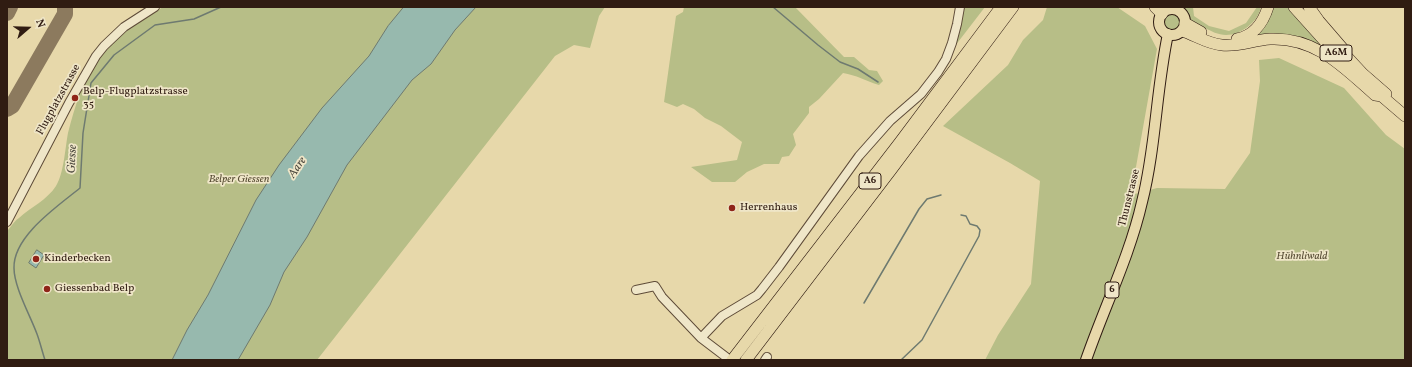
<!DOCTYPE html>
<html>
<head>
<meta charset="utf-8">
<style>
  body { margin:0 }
  #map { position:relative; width:1412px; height:367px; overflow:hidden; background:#e7d8aa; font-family:Vollkorn,serif }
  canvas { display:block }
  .frame { position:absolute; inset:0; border:8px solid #301c12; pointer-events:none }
  .north { position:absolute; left:8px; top:8px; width:40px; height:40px; -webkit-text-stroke:3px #efe6c8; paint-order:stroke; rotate:70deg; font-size:11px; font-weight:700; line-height:16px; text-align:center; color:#301c12 }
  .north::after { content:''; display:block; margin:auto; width:14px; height:18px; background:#301c12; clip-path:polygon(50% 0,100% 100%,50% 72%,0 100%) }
</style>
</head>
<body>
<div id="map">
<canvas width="1412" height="367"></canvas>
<div class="frame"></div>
<div class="north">N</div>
</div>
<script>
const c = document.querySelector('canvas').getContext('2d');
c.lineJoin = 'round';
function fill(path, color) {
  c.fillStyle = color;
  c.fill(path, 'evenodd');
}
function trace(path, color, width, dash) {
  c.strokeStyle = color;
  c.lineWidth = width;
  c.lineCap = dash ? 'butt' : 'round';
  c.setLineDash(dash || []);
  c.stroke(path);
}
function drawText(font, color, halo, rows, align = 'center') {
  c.font = font + ' Vollkorn,serif';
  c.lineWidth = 3.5;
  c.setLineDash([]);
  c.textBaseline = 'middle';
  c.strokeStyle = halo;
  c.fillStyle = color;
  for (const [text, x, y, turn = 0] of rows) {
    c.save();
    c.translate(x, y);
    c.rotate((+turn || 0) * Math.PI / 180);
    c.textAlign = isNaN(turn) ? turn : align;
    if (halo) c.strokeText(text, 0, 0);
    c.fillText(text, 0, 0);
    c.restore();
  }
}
const green = new Path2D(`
  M163 7H605L599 16 590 48 574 45 555 56 317 360H7V231C11 227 14 221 19 218 31 207 47 200 56 186 64 173 65 149 68 133 75 106 83 78 101 55 116 35 141 21 163 7Z
  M684 7H795L844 57H854L869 70 877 71 883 81 879 85C866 81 856 75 843 73L819 99 809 107V113L793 134 796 145 789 156 782 157 779 164H764L747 172 735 182H712L691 167 737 160 742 142 721 126 705 118 694 109 683 104 677 107 664 102 676 16 683 12Z
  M962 7H985L955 46Z
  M1047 7H1117L1145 26 1157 49 1131 195 1157 188 1225 189 1250 153 1260 81 1259 60 1279 58 1344 88 1386 135 1405 149V360H985L998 335 1031 284 1040 181 1010 163 943 126 1008 65 1023 40 1043 20Z
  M1182 7H1193L1194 16 1209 26 1229 31 1246 23 1257 7H1261C1258 22 1241 35 1226 35 1218 35 1211 31 1205 28L1200 29 1188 20Z
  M1271 7H1288L1321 44 1320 47 1251 39Z
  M1164 22a9 9 0 1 1 18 0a9 9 0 1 1-18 0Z`);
const water = new Path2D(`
  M404 7H476L455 30 431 64 412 80 347 165 307 237 284 272 270 305 238 360H172L187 330 208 295 256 200 279 165 322 108 369 56 388 26Z
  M37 250 44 255 36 268 29 263Z`);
const stream = new Path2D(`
  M773 7 818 45 840 62 858 69 878 82
  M864 303 919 209 927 199 941 195
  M45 360C42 351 40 342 37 334 30 315 14 287 14 268 13 236 58 206 80 188L83 133 91 83 114 55 155 25 194 19 221 7
  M901 360 922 340 979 236 980 230 977 226 970 224 966 216 961 215`);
const taxiway = new Path2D(`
  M7 13 10 7
  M7 109 12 106 65 14V7`);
const minor = new Path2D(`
  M7 222 69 103 96 56 104 46 124 27 155 7
  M636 290 655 286 662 297 701 338 726 357
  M701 338 722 316 757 295 762 289 779 267 859 156 890 121 921 94 938 72 946 59 952 43 957 24 960 7
  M765 360 767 357`);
const major = new Path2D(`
  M1159 22a13 13 0 1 1 26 0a13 13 0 1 1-26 0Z
  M1086 360C1104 308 1130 255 1142 202 1156 147 1156 90 1168 34`);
const highway = new Path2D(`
  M1155 7 1162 14
  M1294 7 1339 57
  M1309 7 1319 21 1344 50
  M1185 23 1201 32
  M1182 31C1195 35 1208 44 1222 45 1238 47 1254 40 1270 39 1316 37 1343 67 1375 95L1382 96
  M1237 39C1253 36 1263 23 1268 7
  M1337 46 1363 74 1386 94
  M1377 92 1405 116
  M732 360 900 142 1001 7
  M746 360 891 170 1013 7`);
const markers = [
  [75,98,4,"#8f2418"],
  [732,208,4,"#8f2418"],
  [36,259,4,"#8f2418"],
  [47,289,4,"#8f2418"]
];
const shields = [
  [1336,53,32],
  [870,181,22],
  [1112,290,14]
];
const shieldNames = [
  ["A6M",1336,53],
  ["A6",870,181],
  ["6",1112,290]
];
const poiNames = [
  ["Belp-Flugplatzstrasse",83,92],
  ["35",83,105],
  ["Herrenhaus",740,208],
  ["Kinderbecken",44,259],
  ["Giessenbad Belp",55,289]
];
const streetNames = [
  ["Flugplatzstrasse",59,100,-61],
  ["Thunstrasse",1130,198,-76]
];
const parkNames = [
  ["Belper Giessen",239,180],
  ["Hühnliwald",1302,257]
];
const waterNames = [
  ["Giesse",73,159,-87],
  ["Aare",298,168,-55]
];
fill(green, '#b7be87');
fill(water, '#97b9ae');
trace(water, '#6e7a70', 1);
trace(stream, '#6e7a70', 1.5);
trace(taxiway, '#8c7a5e', 16);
trace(minor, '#5e4b38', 10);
trace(major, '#301c12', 12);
trace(highway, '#301c12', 12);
trace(minor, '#efe6c8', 8);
trace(major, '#e7d8aa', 10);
trace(highway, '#e7d8aa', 11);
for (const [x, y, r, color] of markers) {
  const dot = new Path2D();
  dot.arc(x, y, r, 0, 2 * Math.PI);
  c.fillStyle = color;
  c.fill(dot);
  trace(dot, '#efe6c8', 1.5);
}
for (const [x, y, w] of shields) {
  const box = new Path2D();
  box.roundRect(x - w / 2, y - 8, w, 16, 3);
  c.fillStyle = '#efe6c8';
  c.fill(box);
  trace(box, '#301c12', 1);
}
drawText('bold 10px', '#301c12', null, shieldNames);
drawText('11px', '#301c12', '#efe6c8', poiNames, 'left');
drawText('11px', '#301c12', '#efe6c8', streetNames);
drawText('italic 11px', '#584d35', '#efe6c8', parkNames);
drawText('italic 12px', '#4f4b41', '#efe6c8', waterNames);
</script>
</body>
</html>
